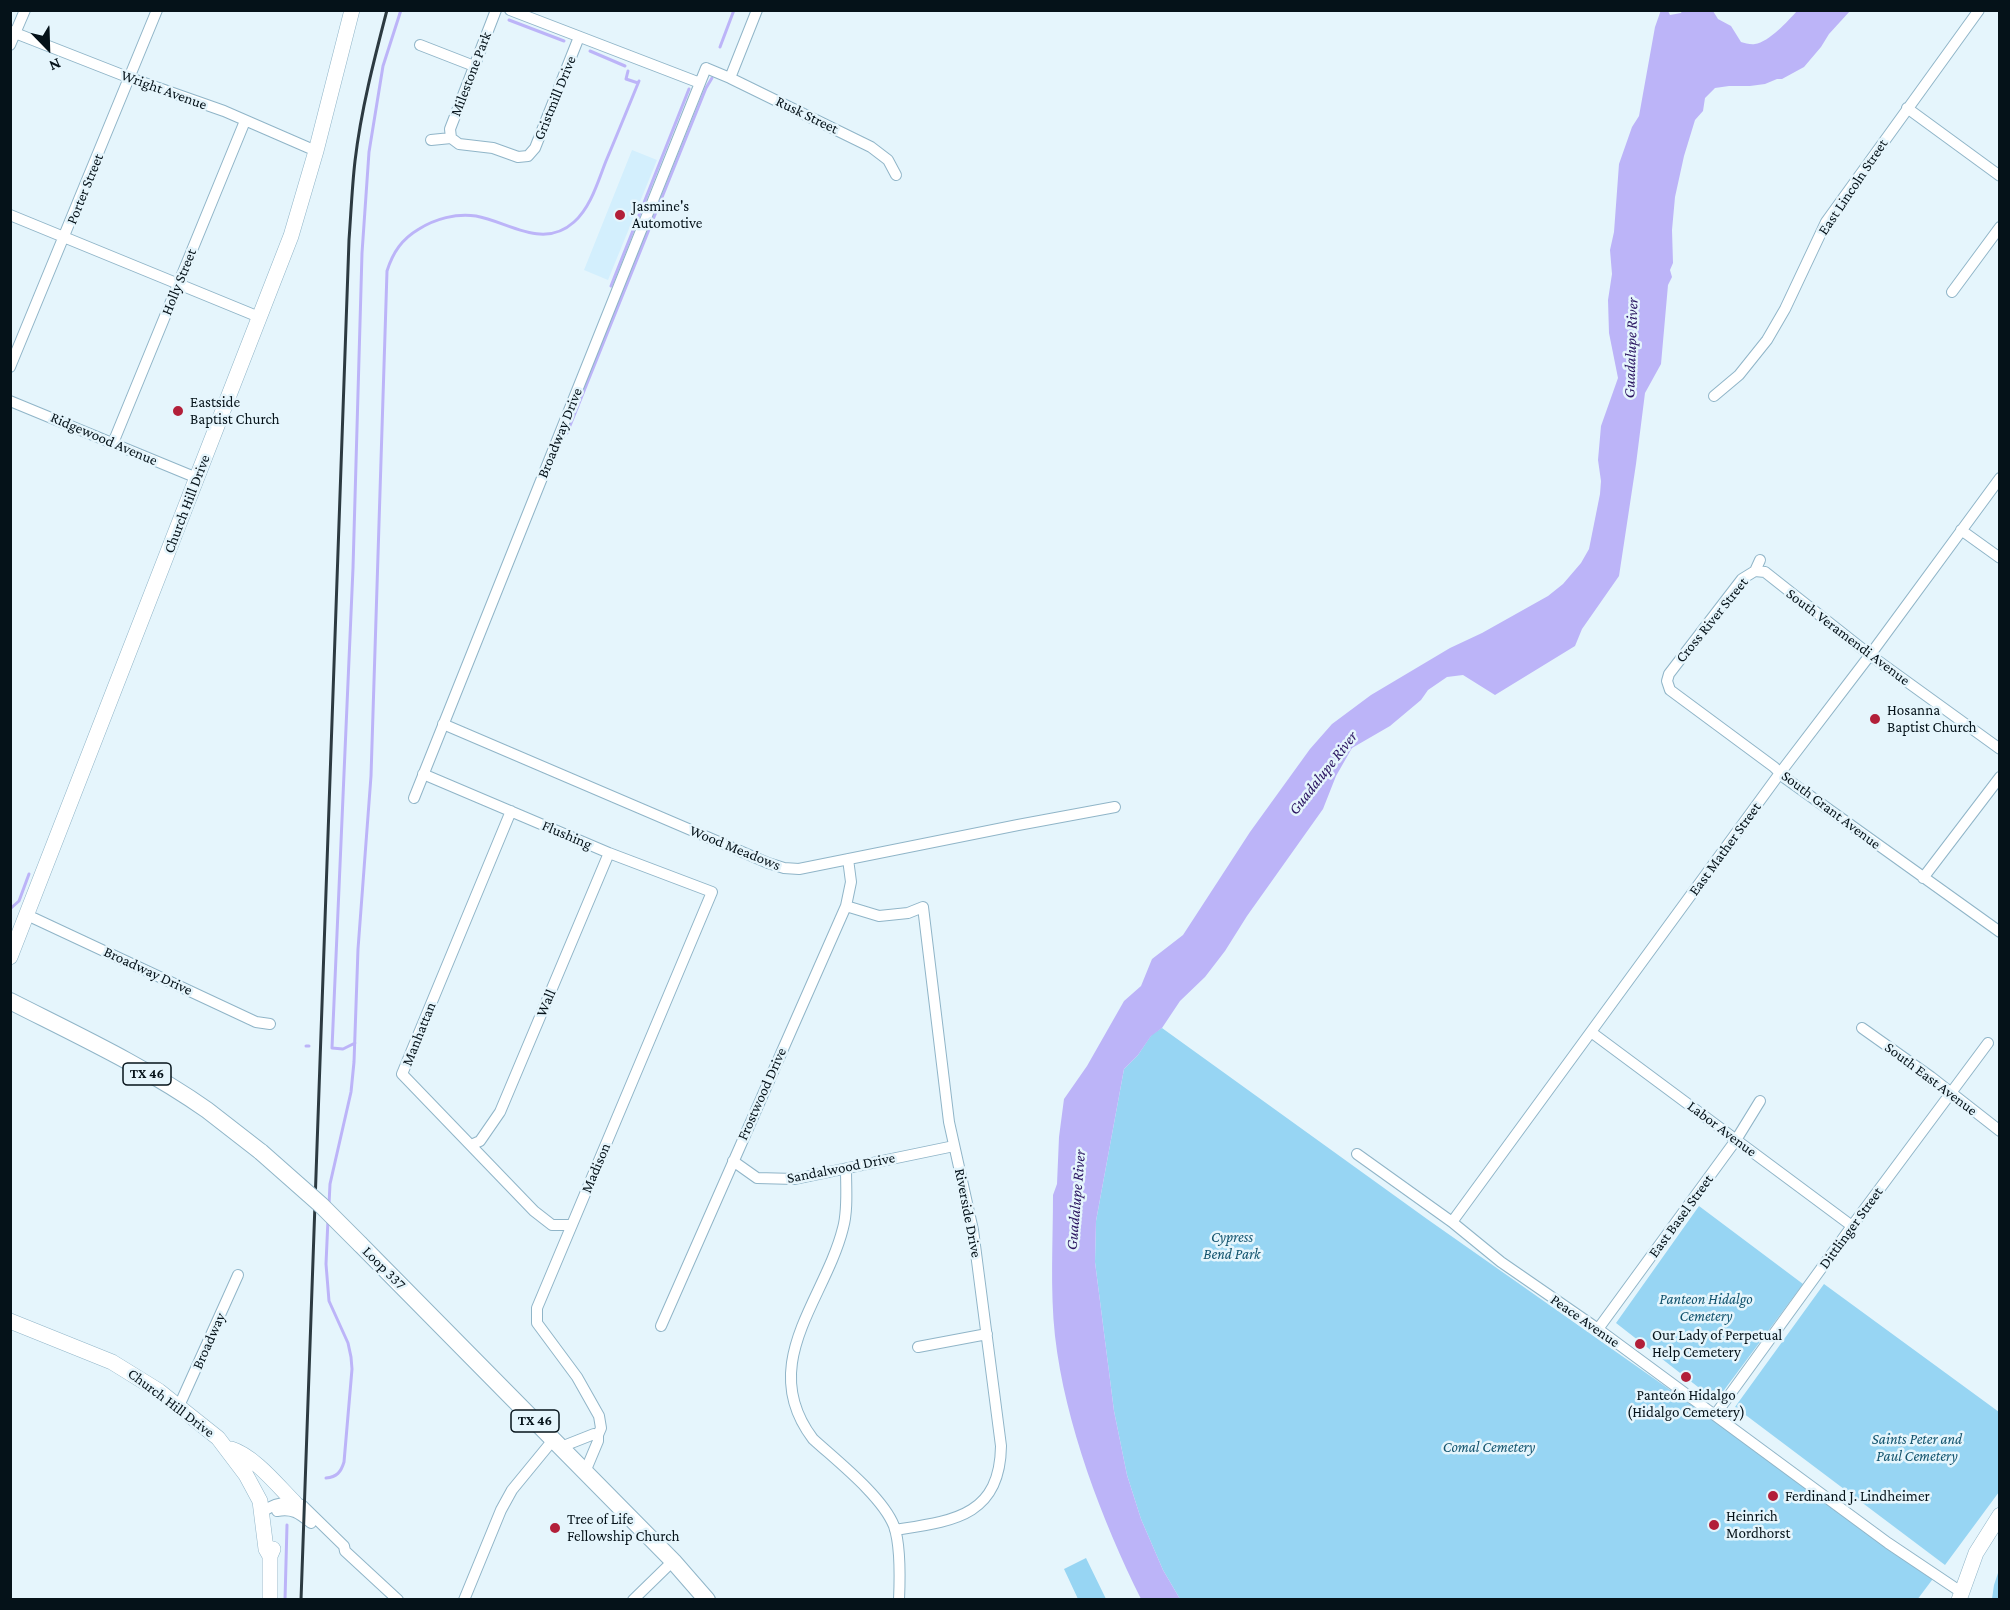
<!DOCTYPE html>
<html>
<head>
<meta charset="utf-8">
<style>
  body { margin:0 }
  #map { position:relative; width:2010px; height:1610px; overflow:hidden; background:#e5f5fc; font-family:"Crimson Pro",serif }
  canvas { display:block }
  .frame { position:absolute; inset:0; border:12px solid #051219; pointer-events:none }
  .north { position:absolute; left:18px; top:18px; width:60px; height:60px; -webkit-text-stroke:4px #e5f5fc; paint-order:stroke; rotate:157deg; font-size:16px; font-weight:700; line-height:24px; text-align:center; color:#051219 }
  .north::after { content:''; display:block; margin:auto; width:21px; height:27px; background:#051219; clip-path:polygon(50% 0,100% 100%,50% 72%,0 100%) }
</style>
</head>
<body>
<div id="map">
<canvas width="2010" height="1610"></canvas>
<div class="frame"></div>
<div class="north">N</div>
</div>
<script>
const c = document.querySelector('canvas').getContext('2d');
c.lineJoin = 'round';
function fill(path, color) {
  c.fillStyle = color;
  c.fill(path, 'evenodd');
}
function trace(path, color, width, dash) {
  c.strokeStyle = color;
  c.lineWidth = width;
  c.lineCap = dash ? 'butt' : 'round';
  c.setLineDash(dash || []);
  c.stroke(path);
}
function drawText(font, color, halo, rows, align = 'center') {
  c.font = font + ' "Crimson Pro",serif';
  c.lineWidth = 5;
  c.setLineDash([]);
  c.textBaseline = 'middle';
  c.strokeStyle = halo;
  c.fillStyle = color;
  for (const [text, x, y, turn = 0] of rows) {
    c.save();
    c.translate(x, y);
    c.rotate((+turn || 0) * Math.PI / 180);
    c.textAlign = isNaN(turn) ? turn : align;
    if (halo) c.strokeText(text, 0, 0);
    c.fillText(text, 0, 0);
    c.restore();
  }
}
const built = new Path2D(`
  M632 150 657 160 608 280 584 270Z`);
const green = new Path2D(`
  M1162 1028 1427 1219 1935 1576 1917 1600 1180 1599 1163 1570 1141 1519 1127 1475 1114 1411 1095 1262 1096 1221 1124 1069 1138 1055 1152 1034Z
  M1699 1206 1803 1284 1716 1401 1616 1323Z
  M1824 1284 1999 1412V1492L1945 1565 1735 1407Z
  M1086 1558 1106 1599H1078L1064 1569Z
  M1999 1570V1599H1992L1994 1585Z`);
const water = new Path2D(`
  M1661 10 1668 11 1670 15 1681 13 1682 11H1713L1718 19 1731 26 1741 42C1745 43 1751 45 1755 44 1769 42 1788 21 1797 11H1850L1829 34 1821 47 1804 67 1782 79H1777L1765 84 1750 86H1729L1715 88 1705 98 1703 111 1695 120 1684 156 1675 197 1672 230 1673 263 1670 270 1672 277 1668 285 1661 364 1645 393 1636 464 1619 576 1582 629 1575 646 1495 695 1463 675 1447 677 1428 690 1421 700 1390 726 1352 748 1336 776 1323 809 1247 916 1225 951 1205 977 1180 1001 1162 1028 1151 1036 1138 1055 1124 1069 1096 1221 1095 1262 1114 1411 1127 1475 1141 1519 1163 1570 1180 1599H1141C1102 1520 1065 1424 1055 1336 1050 1289 1053 1242 1053 1195L1057 1184 1059 1137 1064 1099 1087 1066 1124 1001 1141 986 1152 959 1183 935 1250 832 1310 749 1332 724 1371 695 1450 648 1482 633 1548 596 1563 584 1581 563 1589 549 1600 494 1601 481 1598 460 1601 426 1618 378 1609 333 1608 300 1612 274 1610 250 1614 232 1619 164 1632 127 1639 116 1655 27Z`);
const stream = new Path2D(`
  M509 20 564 41
  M720 47 734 10
  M590 51 625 66
  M628 71 626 79 638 83
  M611 286 689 89
  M567 433 706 88 712 78
  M10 909 19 901 29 874
  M355 1043 343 1049 332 1048 353 568 362 253 369 152 383 66 401 10
  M306 1046H309
  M329 1204 330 1184 351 1092 354 1062 358 949 371 776 387 271C393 252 402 239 419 229 435 219 456 213 476 216 509 222 543 250 574 222 591 207 598 181 606 161 617 135 628 108 639 81
  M326 1478C337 1477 341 1472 344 1462L352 1369 351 1357 348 1343 329 1301 326 1264 328 1219
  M285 1600 287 1525`);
const street = new Path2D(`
  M510 10 700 83
  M10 31 130 78 224 111 316 151
  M10 45 25 10
  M420 45 474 66
  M730 78 757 10
  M1907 108 2000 176
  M451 138 450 129 496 10
  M431 140 451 138 459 144 493 148 518 157 528 156 535 148 579 37
  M10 215 259 317
  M1952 292 2000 227
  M10 367 157 10
  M1714 396 1739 375 1767 340 1785 309 1826 222 1979 10
  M10 401 197 478
  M113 443 245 121
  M1961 530 2000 558
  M1760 560 1755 571 1742 579 1669 674 1667 681 1670 690 1774 767 1785 778 2000 932
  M1755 571 1765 572 1870 655 2000 749
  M443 724 768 863 784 868 799 869 1018 825 1115 807
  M423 774 609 853 712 892 537 1308V1323L577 1377 599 1416 601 1428 598 1435V1441L585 1472
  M414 798 706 68 730 78 871 147 888 160 896 175
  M511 811 402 1074 534 1211 552 1225H572
  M1923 878 2000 777
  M846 906 879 916 908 913 923 907 949 1122 973 1230 1001 1446C1000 1517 952 1521 895 1530
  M27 915 256 1022 270 1024
  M1862 1028 1931 1077 2000 1131
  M1591 1032 1852 1226
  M471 1145 480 1141 500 1112 609 853
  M1357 1154 1452 1222 1501 1262 1598 1329 1888 1543 1961 1592
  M733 1161 757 1178 795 1179 954 1146
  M846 1169C846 1188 848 1210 843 1228 825 1300 756 1364 813 1439 837 1461 882 1496 894 1526 901 1546 900 1578 899 1600
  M1452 1222 1780 773 1870 655 2000 478
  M661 1326 846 906 851 882 848 859
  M1598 1329 1736 1140 1760 1101
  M918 1347 987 1334
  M179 1406 238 1275
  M1715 1415 1852 1226 1988 1043
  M561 1447 594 1434 598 1435
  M277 1511C292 1508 299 1513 311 1523
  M262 1512C275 1503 288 1500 302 1505L344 1546 345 1551 398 1600
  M464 1600 501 1510 512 1490 553 1440
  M633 1600 673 1561`);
const secondary = new Path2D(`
  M10 957 291 236 316 151 352 10
  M10 1321 112 1362 159 1391 218 1438 246 1475 260 1501 266 1549 270 1556
  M231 1449C254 1456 278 1486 295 1503
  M270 1600V1556L273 1549
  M1959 1600 1976 1553 2000 1515`);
const primary = new Path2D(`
  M10 1001C77 1035 146 1067 207 1110 225 1124 243 1138 261 1152
  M360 1244 673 1561 707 1600`);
const rail = new Path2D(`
  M301 1600 349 240C351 213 352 187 355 161 361 110 374 60 387 10`);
const primaryBridge = new Path2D(`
  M261 1152 321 1205 360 1244`);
const markers = [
  [620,215,6,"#b21f39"],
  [178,411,6,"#b21f39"],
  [1875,719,6,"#b21f39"],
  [1640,1344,6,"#b21f39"],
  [1686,1377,6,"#b21f39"],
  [1773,1496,6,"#b21f39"],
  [1714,1525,6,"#b21f39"],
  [555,1528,6,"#b21f39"]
];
const shields = [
  [147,1074,48],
  [535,1421,48]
];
const shieldNames = [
  ["TX 46",147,1074],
  ["TX 46",535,1421]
];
const streetNames = [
  ["Milestone Park",471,74,-69],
  ["Wright Avenue",164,90,20],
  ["Gristmill Drive",555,98,-68],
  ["Rusk Street",807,115,26],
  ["East Lincoln Street",1853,187,-56],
  ["Porter Street",85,189,-68],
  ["Holly Street",179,282,-68],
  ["Broadway Drive",560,433,-68],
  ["Ridgewood Avenue",104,439,23],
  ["Church Hill Drive",187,504,-69],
  ["Cross River Street",1712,620,-51],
  ["South Veramendi Avenue",1848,637,37],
  ["South Grant Avenue",1831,810,37],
  ["Flushing",567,835,23],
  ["Wood Meadows",735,848,22],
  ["East Mather Street",1725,849,-54],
  ["Broadway Drive",148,971,25],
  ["Wall",546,1003,-67],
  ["Manhattan",419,1034,-68],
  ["South East Avenue",1931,1079,37],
  ["Frostwood Drive",762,1094,-66],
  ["Labor Avenue",1722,1129,37],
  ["Madison",596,1168,-67],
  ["Sandalwood Drive",841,1168,-11],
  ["Riverside Drive",968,1213,79],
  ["East Basel Street",1681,1216,-54],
  ["Dittlinger Street",1851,1228,-54],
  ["Loop 337",384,1268,45],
  ["Peace Avenue",1585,1321,35],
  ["Broadway",209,1341,-66],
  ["Church Hill Drive",171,1403,37]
];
const poiNames = [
  ["Jasmine's",632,206],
  ["Automotive",632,223],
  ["Eastside",190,402],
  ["Baptist Church",190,419],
  ["Hosanna",1887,710],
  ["Baptist Church",1887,727],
  ["Our Lady of Perpetual",1652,1335],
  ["Help Cemetery",1652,1352],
  ["Panteón Hidalgo",1686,1395,"center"],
  ["(Hidalgo Cemetery)",1686,1412,"center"],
  ["Ferdinand J. Lindheimer",1785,1496],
  ["Heinrich",1726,1516],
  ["Mordhorst",1726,1533],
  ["Tree of Life",567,1519],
  ["Fellowship Church",567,1536]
];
const parkNames = [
  ["Cypress",1232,1237],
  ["Bend Park",1232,1254],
  ["Panteon Hidalgo",1706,1299],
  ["Cemetery",1706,1316],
  ["Saints Peter and",1917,1439],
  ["Paul Cemetery",1917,1456],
  ["Comal Cemetery",1489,1447]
];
const waterNames = [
  ["Guadalupe River",1631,348,-88],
  ["Guadalupe River",1323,773,-52],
  ["Guadalupe River",1076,1200,-85]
];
fill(built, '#d3effd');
fill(green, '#97d5f3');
fill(water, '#bcb4f8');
trace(stream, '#bcb4f8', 3);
trace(street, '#90b5c8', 12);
trace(secondary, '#90b5c8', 16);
trace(primary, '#90b5c8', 18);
trace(street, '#fff', 10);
trace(secondary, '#fff', 15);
trace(primary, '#fff', 16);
trace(rail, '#2c3a41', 3);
trace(primaryBridge, '#90b5c8', 18, []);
trace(primaryBridge, '#fff', 16);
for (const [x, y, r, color] of markers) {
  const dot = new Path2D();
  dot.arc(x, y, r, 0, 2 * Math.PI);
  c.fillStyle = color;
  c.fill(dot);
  trace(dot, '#e5f5fc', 2);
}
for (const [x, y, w] of shields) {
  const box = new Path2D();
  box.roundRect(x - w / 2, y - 11, w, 22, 4.5);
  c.fillStyle = '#e5f5fc';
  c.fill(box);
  trace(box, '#051219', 1.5);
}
drawText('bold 14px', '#051219', null, shieldNames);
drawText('15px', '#051219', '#e5f5fc', streetNames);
drawText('15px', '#051219', '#e5f5fc', poiNames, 'left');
drawText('italic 15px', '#12536d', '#e5f5fc', parkNames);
drawText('italic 16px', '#2b1561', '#e5f5fc', waterNames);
</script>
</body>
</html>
